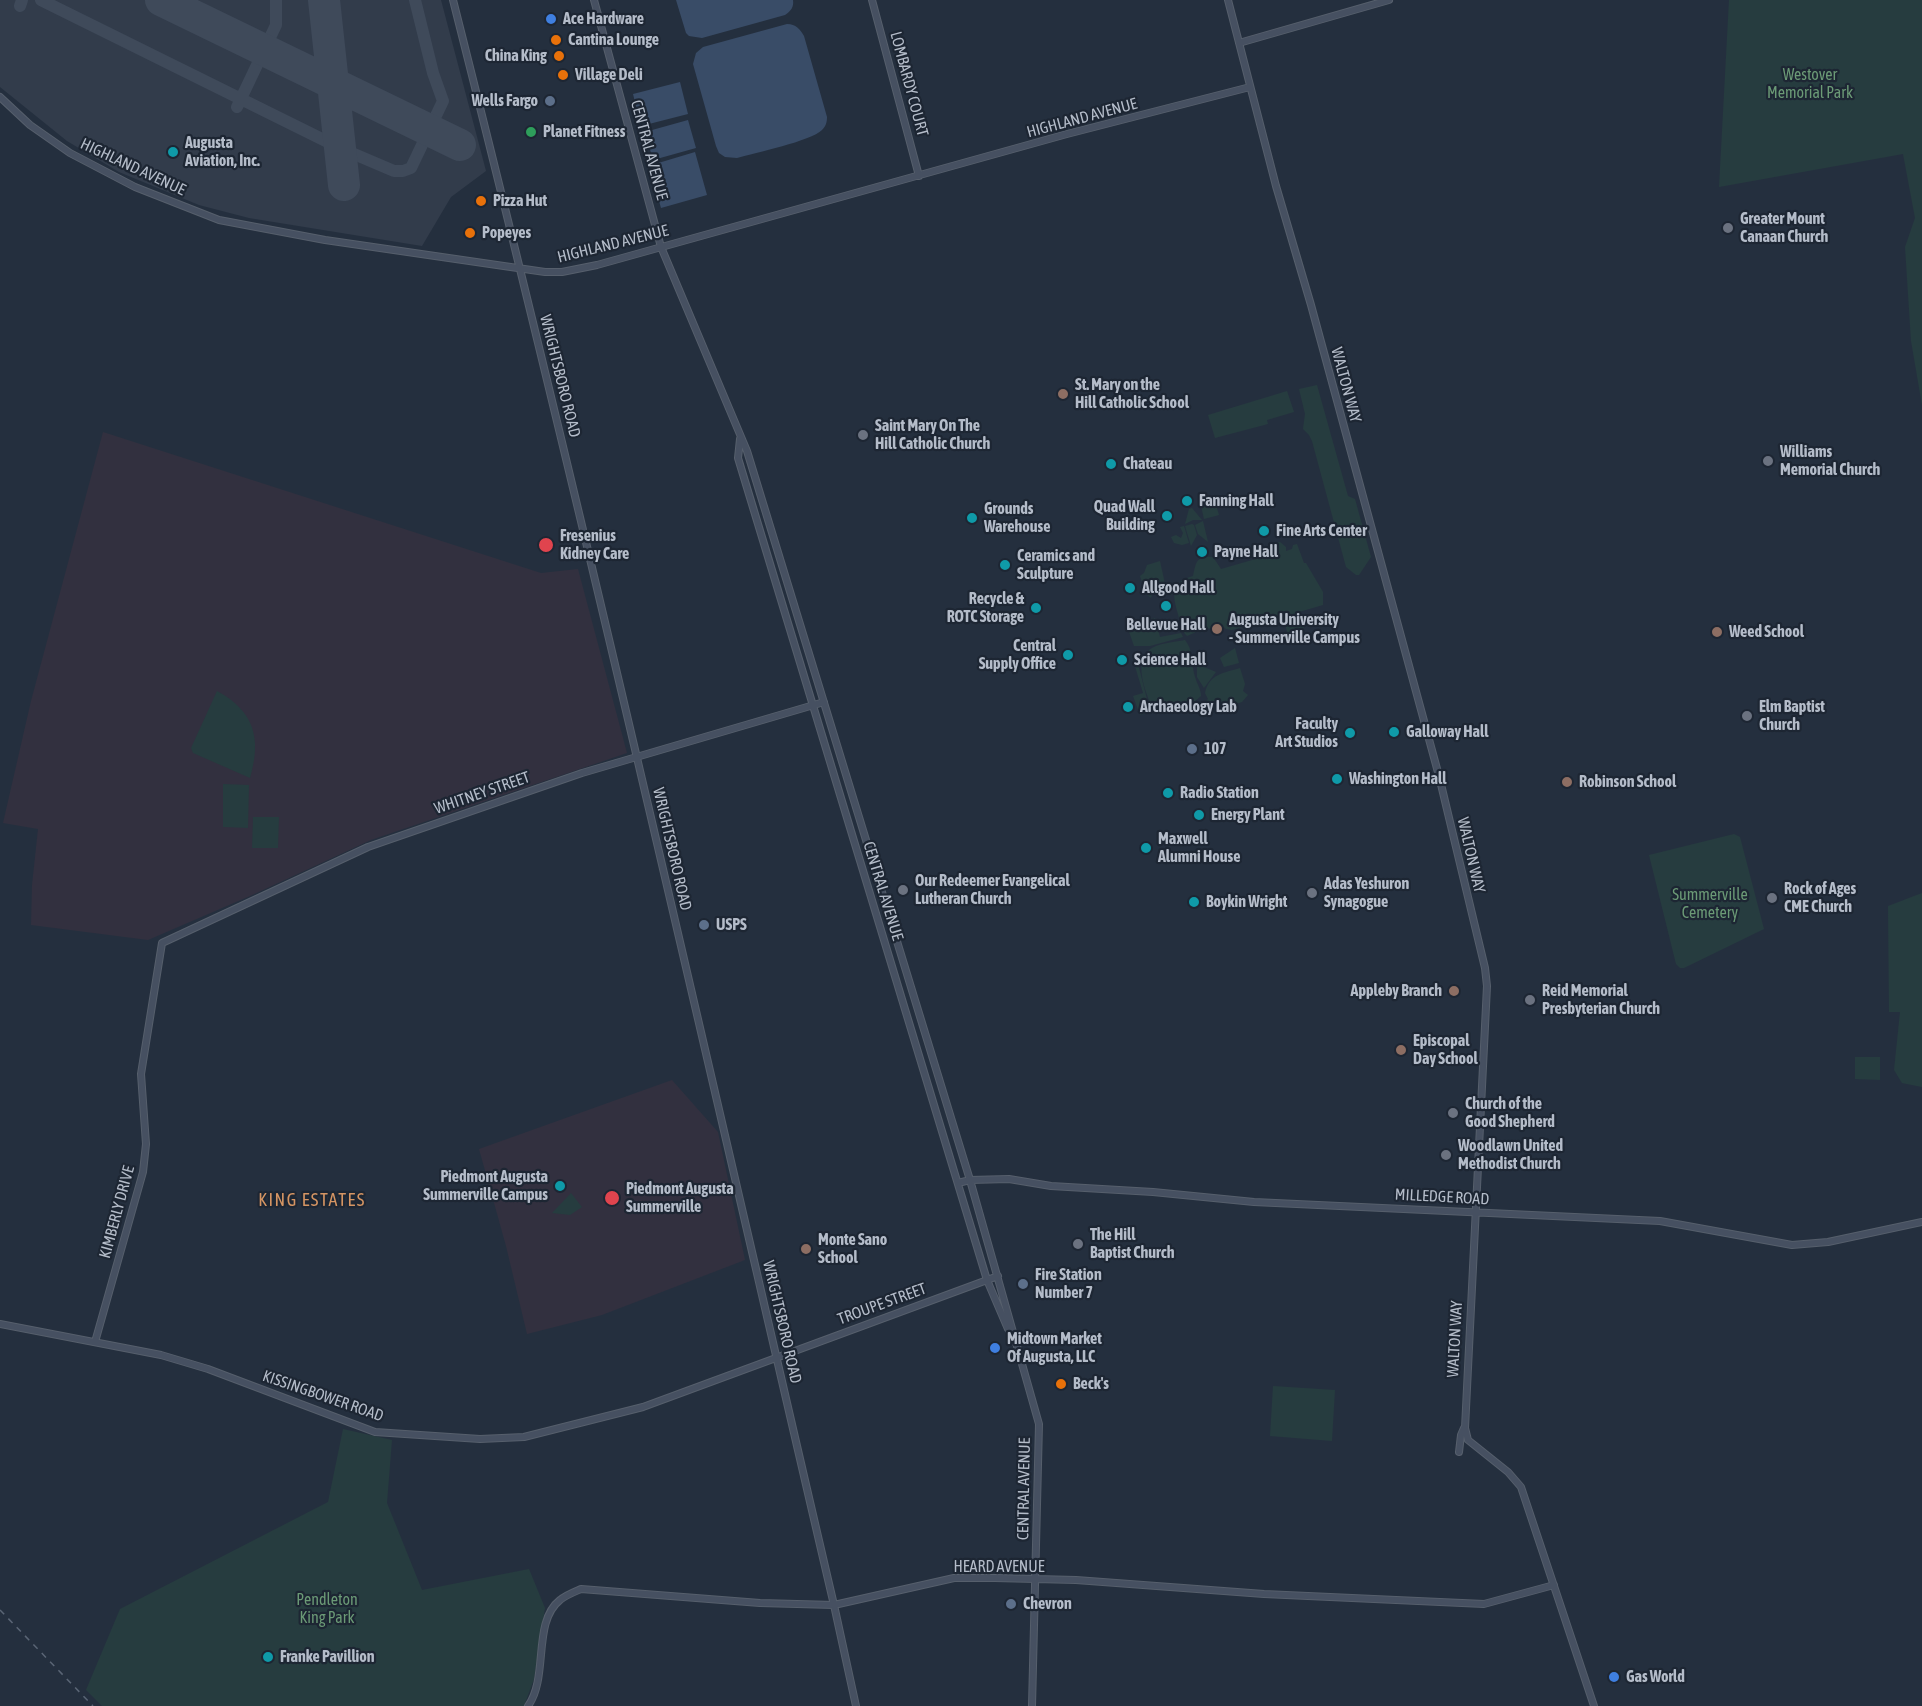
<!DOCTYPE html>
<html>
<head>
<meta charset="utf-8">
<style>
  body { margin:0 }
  canvas { display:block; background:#242f3e }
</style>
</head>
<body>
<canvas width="1922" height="1706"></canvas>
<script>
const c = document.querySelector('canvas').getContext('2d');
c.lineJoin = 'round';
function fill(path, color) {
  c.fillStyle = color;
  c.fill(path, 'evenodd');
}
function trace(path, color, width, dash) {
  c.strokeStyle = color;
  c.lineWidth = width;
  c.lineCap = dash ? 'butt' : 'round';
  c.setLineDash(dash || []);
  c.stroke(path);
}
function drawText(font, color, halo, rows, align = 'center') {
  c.font = font + ' "Asap Condensed",sans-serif';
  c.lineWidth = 4.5;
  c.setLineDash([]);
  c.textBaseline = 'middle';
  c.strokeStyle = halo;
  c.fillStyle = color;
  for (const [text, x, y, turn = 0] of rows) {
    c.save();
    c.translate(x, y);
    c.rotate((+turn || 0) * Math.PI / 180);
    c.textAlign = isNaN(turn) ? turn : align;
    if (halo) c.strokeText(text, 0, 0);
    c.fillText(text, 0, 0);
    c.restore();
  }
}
const medical = new Path2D(`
  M103 432 541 573 578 569 627 753 371 840 250 896 148 940 31 925 32 885 38 829 3 823 31 701Z
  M672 1080 718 1132 745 1260 602 1315 527 1334 506 1246 479 1149Z`);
const airport = new Path2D(`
  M0 0H441L486 171 451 197 422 246 249 218 199 205 119 172 67 141 0 87Z`);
const green = new Path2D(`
  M1729 0H1922V405L1911 341 1905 247 1915 218 1903 154 1719 187Z
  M1317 385 1348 496 1355 499 1371 557 1359 575H1356L1346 567 1312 441 1309 435 1303 429 1305 414 1299 389Z
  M1287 391 1294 412 1267 420 1268 424 1215 438 1208 415Z
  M1199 497 1214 498 1219 515 1204 519Z
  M1192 508 1202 520H1193L1185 524 1189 509Z
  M1203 521 1208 542 1198 534 1195 525Z
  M1192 524 1194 525 1197 535 1191 546 1185 526Z
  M1184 526 1189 543 1182 545 1174 543 1171 537 1176 535 1181 538 1183 533 1180 527Z
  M1280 542 1286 547V551L1292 549 1293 545 1297 544 1304 563H1306L1323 592V605L1299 612 1305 618 1304 628 1302 629 1303 639 1291 643 1282 616 1232 630 1226 629 1220 624 1217 628 1203 629 1187 636C1181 630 1180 622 1178 614 1172 594 1171 582 1193 576 1196 563 1196 555 1213 557L1221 569 1273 554 1270 544Z
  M1160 561 1165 584 1173 588 1172 595 1160 592 1152 595 1151 598 1146 594 1140 576 1144 573 1147 565Z
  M1155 618 1160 637 1181 633 1183 637 1150 646H1134L1127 626Z
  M1185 640C1194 651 1191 664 1195 677 1197 684 1201 689 1201 696L1194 702 1154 713C1148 697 1132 664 1149 650 1157 643 1175 642 1185 640Z
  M1235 648 1239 663 1224 667 1220 658Z
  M1132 656H1136L1147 699 1145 701 1146 704H1149L1152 712 1140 715 1133 696 1143 693Z
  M1197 664 1216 672 1204 688 1197 677Z
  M1240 668 1245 684 1243 691 1248 695 1242 702 1214 710 1208 708 1206 701 1208 699 1205 693C1209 674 1224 673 1240 668Z
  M217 691C254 711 262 738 250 778L193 753 191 748Z
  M223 784 249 785 248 828 223 827Z
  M253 817H279L278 848H252Z
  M1734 834 1740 837 1764 929 1684 968H1680L1676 964 1649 855Z
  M1922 893V1087L1902 1083 1894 1070 1900 1012H1889L1888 906Z
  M1855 1057H1880V1080L1855 1079Z
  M571 1193 582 1207 570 1215 552 1213Z
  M1273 1386 1335 1390 1332 1441 1270 1436Z
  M343 1429 392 1440 387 1503 422 1590 529 1569 545 1608 534 1679 524 1706H102L86 1690 120 1609 328 1502Z`);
const water = new Path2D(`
  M676 0H793C794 7 791 11 785 15L702 38 689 36 686 33Z
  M787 24C796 24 800 29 804 36L827 117C827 122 826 126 822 130 811 141 755 153 737 158L725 157 719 153 716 146 693 64 696 53 703 47Z
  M680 82 688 114 641 126 633 94Z
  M688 120 696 148 653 160 645 132Z
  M695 152 707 195 661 208 655 187 661 185 655 164Z`);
const taxiway = new Path2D(`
  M41 0 340 148 394 171H403L411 168 443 101 433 73 415 0
  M20 6 22 0
  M237 107 276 25V0`);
const runway = new Path2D(`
  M161 0 460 145
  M324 0 344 185`);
const secondary = new Path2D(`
  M453 0C588 533 709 1069 834 1605L856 1706
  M594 0 661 247 747 451 970 1180 1039 1424 1032 1706
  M872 0 919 176
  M1228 0 1276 186 1311 305 1439 776 1485 968 1487 986 1465 1428 1468 1440 1508 1472 1521 1487 1594 1706
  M1239 43 1389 0
  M0 97 30 125 70 153 135 187 219 220 325 240 545 272H562L597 265 1067 134 1250 87
  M740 439 738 458 987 1280 1008 1329
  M958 1183 970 1180 1009 1179 1051 1186 1153 1192 1254 1202 1660 1221 1792 1245 1828 1242 1922 1222
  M0 1324 161 1355 208 1369 375 1432 480 1439 524 1437 643 1407 998 1276
  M95 1342 143 1172 146 1144 141 1074 162 943 368 847 582 773 824 702
  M1459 1452 1461 1435 1464 1428
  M528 1706C549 1677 532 1622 560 1600 566 1595 574 1592 581 1589L760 1603 834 1605 954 1578H995L1076 1580 1264 1594 1484 1604 1554 1585`);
const rail = new Path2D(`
  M0 1610 93 1706`);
const markers = [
  [551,19,6,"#3f7fe0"],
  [556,40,6,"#e8710a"],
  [559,56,6,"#e8710a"],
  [563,75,6,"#e8710a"],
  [550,101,6,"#5c6f8a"],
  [531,132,6,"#2e9e5b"],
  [173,152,6,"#0f9aa8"],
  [481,201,6,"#e8710a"],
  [1728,228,6,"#6b7280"],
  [470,233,6,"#e8710a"],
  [1063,394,6,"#8d6e63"],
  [863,435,6,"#6b7280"],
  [1768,461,6,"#6b7280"],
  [1111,464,6,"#0f9aa8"],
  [1187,501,6,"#0f9aa8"],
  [1167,516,6,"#0f9aa8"],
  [972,518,6,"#0f9aa8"],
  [1264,531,6,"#0f9aa8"],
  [546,545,8,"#e0444e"],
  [1202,552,6,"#0f9aa8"],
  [1005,565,6,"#0f9aa8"],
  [1130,588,6,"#0f9aa8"],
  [1166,606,6,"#0f9aa8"],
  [1036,608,6,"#0f9aa8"],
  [1217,629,6,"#8d6e63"],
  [1717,632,6,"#8d6e63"],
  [1068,655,6,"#0f9aa8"],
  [1122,660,6,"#0f9aa8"],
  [1128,707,6,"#0f9aa8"],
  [1747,716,6,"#6b7280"],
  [1394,732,6,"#0f9aa8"],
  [1350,733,6,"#0f9aa8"],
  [1192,749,6,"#5c6f8a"],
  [1337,779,6,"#0f9aa8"],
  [1567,782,6,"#8d6e63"],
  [1168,793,6,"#0f9aa8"],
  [1199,815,6,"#0f9aa8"],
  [1146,848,6,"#0f9aa8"],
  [903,890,6,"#6b7280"],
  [1312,893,6,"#6b7280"],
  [1772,898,6,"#6b7280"],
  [1194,902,6,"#0f9aa8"],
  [704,925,6,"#5c6f8a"],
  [1454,991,6,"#8d6e63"],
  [1530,1000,6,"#6b7280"],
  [1401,1050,6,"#8d6e63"],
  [1453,1113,6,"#6b7280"],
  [1446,1155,6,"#6b7280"],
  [560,1186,6,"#0f9aa8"],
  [612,1198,8,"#e0444e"],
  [1078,1244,6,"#6b7280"],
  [806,1249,6,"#8d6e63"],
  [1023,1284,6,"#5c6f8a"],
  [995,1348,6,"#3f7fe0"],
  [1061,1384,6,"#e8710a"],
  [1011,1604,6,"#5c6f8a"],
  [268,1657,6,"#0f9aa8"],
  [1614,1677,6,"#3f7fe0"]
];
const poiNames = [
  ["Ace Hardware",563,19],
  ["Cantina Lounge",568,40],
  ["China King",547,56,"right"],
  ["Village Deli",575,75],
  ["Wells Fargo",538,101,"right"],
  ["Planet Fitness",543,132],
  ["Augusta",185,143],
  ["Aviation, Inc.",185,161],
  ["Pizza Hut",493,201],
  ["Greater Mount",1740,219],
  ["Canaan Church",1740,237],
  ["Popeyes",482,233],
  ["St. Mary on the",1075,385],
  ["Hill Catholic School",1075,403],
  ["Saint Mary On The",875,426],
  ["Hill Catholic Church",875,444],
  ["Williams",1780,452],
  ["Memorial Church",1780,470],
  ["Chateau",1123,464],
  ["Fanning Hall",1199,501],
  ["Quad Wall",1155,507,"right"],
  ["Building",1155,525,"right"],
  ["Grounds",984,509],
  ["Warehouse",984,527],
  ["Fine Arts Center",1276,531],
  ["Fresenius",560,536],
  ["Kidney Care",560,554],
  ["Payne Hall",1214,552],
  ["Ceramics and",1017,556],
  ["Sculpture",1017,574],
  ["Allgood Hall",1142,588],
  ["Recycle &",1024,599,"right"],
  ["ROTC Storage",1024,617,"right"],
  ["Augusta University",1229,620],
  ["- Summerville Campus",1229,638],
  ["Bellevue Hall",1166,625,"center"],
  ["Weed School",1729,632],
  ["Central",1056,646,"right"],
  ["Supply Office",1056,664,"right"],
  ["Science Hall",1134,660],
  ["Archaeology Lab",1140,707],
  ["Elm Baptist",1759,707],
  ["Church",1759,725],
  ["Faculty",1338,724,"right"],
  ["Art Studios",1338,742,"right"],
  ["Galloway Hall",1406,732],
  ["107",1204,749],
  ["Washington Hall",1349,779],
  ["Robinson School",1579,782],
  ["Radio Station",1180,793],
  ["Energy Plant",1211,815],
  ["Maxwell",1158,839],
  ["Alumni House",1158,857],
  ["Our Redeemer Evangelical",915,881],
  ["Lutheran Church",915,899],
  ["Adas Yeshuron",1324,884],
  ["Synagogue",1324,902],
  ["Rock of Ages",1784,889],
  ["CME Church",1784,907],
  ["Boykin Wright",1206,902],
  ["USPS",716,925],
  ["Appleby Branch",1442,991,"right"],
  ["Reid Memorial",1542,991],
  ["Presbyterian Church",1542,1009],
  ["Episcopal",1413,1041],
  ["Day School",1413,1059],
  ["Church of the",1465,1104],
  ["Good Shepherd",1465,1122],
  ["Woodlawn United",1458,1146],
  ["Methodist Church",1458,1164],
  ["Piedmont Augusta",548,1177,"right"],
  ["Summerville Campus",548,1195,"right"],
  ["Piedmont Augusta",626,1189],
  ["Summerville",626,1207],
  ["The Hill",1090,1235],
  ["Baptist Church",1090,1253],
  ["Monte Sano",818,1240],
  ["School",818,1258],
  ["Fire Station",1035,1275],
  ["Number 7",1035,1293],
  ["Midtown Market",1007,1339],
  ["Of Augusta, LLC",1007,1357],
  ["Beck's",1073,1384],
  ["Chevron",1023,1604],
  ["Franke Pavillion",280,1657],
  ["Gas World",1626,1677]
];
const parkNames = [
  ["Westover",1810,75],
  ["Memorial Park",1810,93],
  ["Summerville",1710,895],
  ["Cemetery",1710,913],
  ["Pendleton",327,1600],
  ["King Park",327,1618]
];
const streetNames = [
  ["LOMBARDY COURT",909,84,75],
  ["HIGHLAND AVENUE",1082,118,-15],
  ["CENTRAL AVENUE",649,150,75],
  ["HIGHLAND AVENUE",133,167,25],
  ["HIGHLAND AVENUE",613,244,-14],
  ["WRIGHTSBORO ROAD",560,376,76],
  ["WALTON WAY",1346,385,75],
  ["WHITNEY STREET",482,793,-19],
  ["WRIGHTSBORO ROAD",672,849,77],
  ["WALTON WAY",1471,855,77],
  ["CENTRAL AVENUE",883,891,73],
  ["MILLEDGE ROAD",1442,1197,3],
  ["KIMBERLY DRIVE",117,1212,-75],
  ["TROUPE STREET",882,1304,-20],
  ["WRIGHTSBORO ROAD",782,1322,77],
  ["WALTON WAY",1455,1339,-87],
  ["KISSINGBOWER ROAD",323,1396,19],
  ["CENTRAL AVENUE",1024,1489,-89],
  ["HEARD AVENUE",999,1567]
];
const neighbourhoodNames = [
  ["KING ESTATES",312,1200]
];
fill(medical, '#32303f');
fill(airport, '#323c4b');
fill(green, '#263c3f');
fill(water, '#394c67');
trace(taxiway, '#3f4a5a', 12);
trace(runway, '#3f4a5a', 32);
trace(secondary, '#565f6c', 8);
trace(secondary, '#465061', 6);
trace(rail, '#5a6575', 1.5, [6, 6]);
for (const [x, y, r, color] of markers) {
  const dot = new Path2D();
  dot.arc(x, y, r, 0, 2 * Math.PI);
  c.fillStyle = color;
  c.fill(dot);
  trace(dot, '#1d2633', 2);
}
drawText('bold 16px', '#b4bcc9', '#1d2633', poiNames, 'left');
drawText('16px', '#6b9a76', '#1d2633', parkNames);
drawText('16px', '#b4bcc9', '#1d2633', streetNames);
c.letterSpacing = '1.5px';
drawText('18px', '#d59563', '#1d2633', neighbourhoodNames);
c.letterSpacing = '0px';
</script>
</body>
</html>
